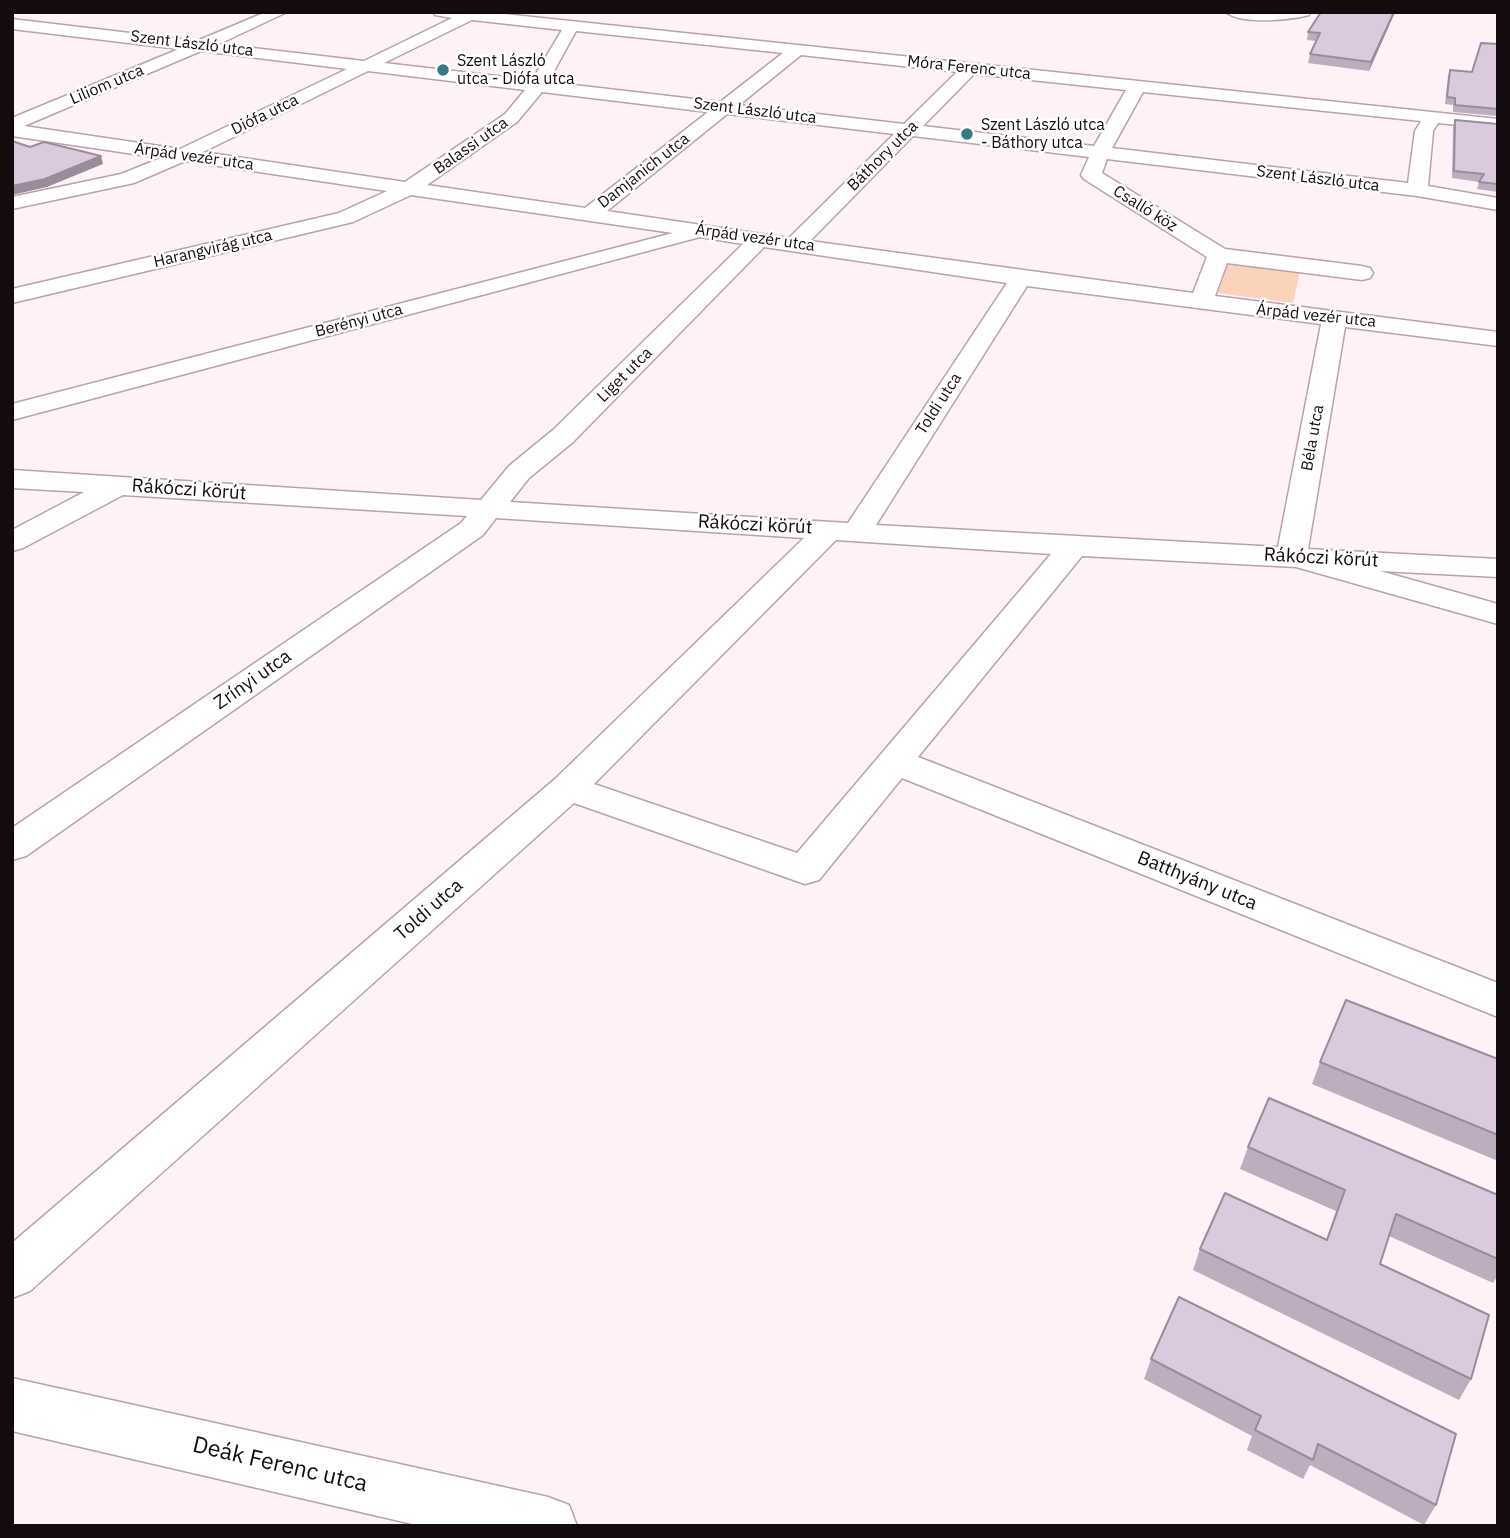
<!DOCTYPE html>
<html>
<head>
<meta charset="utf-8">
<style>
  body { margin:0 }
  #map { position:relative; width:1510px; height:1538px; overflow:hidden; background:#fef2f7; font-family:"IBM Plex Sans",sans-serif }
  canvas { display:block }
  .frame { position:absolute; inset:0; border:14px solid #130b0e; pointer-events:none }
</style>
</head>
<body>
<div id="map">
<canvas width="1510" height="1538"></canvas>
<div class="frame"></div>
</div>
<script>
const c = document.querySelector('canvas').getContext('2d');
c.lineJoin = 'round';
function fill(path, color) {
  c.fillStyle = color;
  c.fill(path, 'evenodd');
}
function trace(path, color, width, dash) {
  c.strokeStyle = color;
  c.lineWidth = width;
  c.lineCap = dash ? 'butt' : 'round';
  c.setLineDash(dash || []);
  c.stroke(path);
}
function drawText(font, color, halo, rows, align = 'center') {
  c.font = font + ' "IBM Plex Sans",sans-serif';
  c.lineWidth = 5;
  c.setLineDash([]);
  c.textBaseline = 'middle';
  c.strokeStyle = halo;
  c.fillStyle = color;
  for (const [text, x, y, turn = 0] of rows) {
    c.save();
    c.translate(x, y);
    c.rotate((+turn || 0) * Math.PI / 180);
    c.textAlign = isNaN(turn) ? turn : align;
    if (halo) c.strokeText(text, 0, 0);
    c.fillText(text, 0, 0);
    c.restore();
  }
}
const green = new Path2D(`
  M1229 261 1300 271 1293 303 1218 293Z`);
const street = new Path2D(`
  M266 12H287L219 44 364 61 452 18 435 15 433 12H485L1498 119V129L1438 123 1433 131 1428 186 1498 198V210L1417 196 1107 159 1102 173 1225 249 1362 266 1370 268 1373 273 1370 278 1362 280 1227 263 1215 296 1498 332V346L1345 327 1308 549 1498 559V577L1380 571 1498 604V624L1296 567 1082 556 918 757 1498 983V1017L902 778 819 880 805 884 574 803 30 1291 12 1298V1243L555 779 804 538 496 518 483 535 26 856 12 860V828L461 523 467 516 123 495 23 548 12 551V530L84 492 12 488V470L481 500 509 466 553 430 743 244 700 237 12 420V404L673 233 411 195 353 222 12 303V289L339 213 387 191 185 161 134 183 12 209V197L121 174 161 158 12 136V118L179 49 12 29V19L197 41ZM472 20 562 30 532 80 384 63ZM576 31 783 53 720 102 548 82ZM201 51 347 69 180 149 24 126ZM801 55 957 72 904 124 739 105ZM368 71 525 90 505 114 405 182 203 152ZM974 74 1126 90 1094 146 923 126ZM542 92 708 112 585 208 427 185 517 122ZM1143 92 1421 121 1415 131 1408 183 1112 148ZM727 114 894 134 789 238 607 211ZM913 136 1089 157 1081 175 1084 179 1207 257 1193 293 810 241ZM764 247 1007 283 848 523 510 502 529 478 573 442ZM1027 286 1321 324 1278 547 876 525ZM836 540 1051 554 797 853 594 784Z
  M1226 12H1311L1309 15C1291 20 1240 25 1226 12Z
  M12 1378 548 1497 569 1505 577 1526H421L12 1431Z`);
const wall = new Path2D(`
  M1321 12H1395L1369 71 1308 63 1310 54 1316 41 1307 40 1308 32Z
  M1498 44V116L1453 112V105L1445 104 1448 76 1450 70 1472 72Z
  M1455 120 1498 124V192L1477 189 1479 182 1452 178 1453 127Z
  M1498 1059V1161L1312 1084 1320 1062Z
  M1248 1147 1498 1195V1275L1493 1283 1389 1236 1380 1264 1471 1379 1459 1400 1193 1270 1200 1249 1326 1240 1336 1211 1240 1169Z
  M1151 1359 1436 1505 1424 1525 1310 1465 1303 1479 1247 1450 1252 1436 1144 1379Z`);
const shadedWall = new Path2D(`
  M1394 12H1395L1369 71 1371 62Z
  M101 156 103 164 47 187 12 195V186Z`);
const building = new Path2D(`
  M1321 12H1394L1371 62 1310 54 1320 33 1308 32Z
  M1481 43 1498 44V109L1455 105V98L1447 97 1450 70 1472 72Z
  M1455 120 1498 124V184L1479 182 1484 174 1454 171Z
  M12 141 30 147 44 142 101 156 45 179 12 186Z
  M1346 1000 1498 1059V1135L1320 1062Z
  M1269 1098 1498 1195V1259L1396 1214 1380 1264 1489 1315 1471 1379 1200 1249 1225 1193 1327 1240 1345 1190 1248 1147Z
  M1179 1297 1456 1434 1436 1505 1318 1444 1313 1460 1255 1430 1261 1416 1151 1359Z`);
const markers = [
  [443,70,7,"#337c80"],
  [967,134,7,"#337c80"]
];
const farStreetnames = [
  ["Szent László utca",192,44,7],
  ["Móra Ferenc utca",969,68,6],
  ["Liliom utca",107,85,-23],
  ["Szent László utca",755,111,7],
  ["Diófa utca",265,115,-26],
  ["Balassi utca",471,146,-35],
  ["Báthory utca",883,156,-45],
  ["Árpád vezér utca",194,157,8],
  ["Damjanich utca",644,171,-38],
  ["Szent László utca",1318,179,7],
  ["Csalló köz",1145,209,32],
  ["Árpád vezér utca",755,238,8],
  ["Harangvirág utca",213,249,-13],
  ["Árpád vezér utca",1316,316,6],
  ["Berényi utca",359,321,-15],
  ["Liget utca",625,375,-45],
  ["Toldi utca",939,404,-57],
  ["Béla utca",1313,438,-80]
];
const farPoinames = [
  ["Szent László",457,61],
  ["utca - Diófa utca",457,79],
  ["Szent László utca",981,125],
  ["- Báthory utca",981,143]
];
const streetNames = [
  ["Rákóczi körút",189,490,4],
  ["Rákóczi körút",755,525,3],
  ["Rákóczi körút",1321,558,3],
  ["Zrínyi utca",253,680,-35],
  ["Batthyány utca",1197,881,22],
  ["Toldi utca",429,910,-41]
];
const nearStreetnames = [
  ["Deák Ferenc utca",280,1465,13]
];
fill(green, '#fbd3ba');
trace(street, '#baa1ab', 3);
fill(street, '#fff');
fill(wall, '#bcaebe');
fill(shadedWall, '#998d9b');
fill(building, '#dbcadd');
trace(building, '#998d9b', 2);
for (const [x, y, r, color] of markers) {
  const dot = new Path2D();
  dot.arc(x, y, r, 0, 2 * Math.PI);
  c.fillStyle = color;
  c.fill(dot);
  trace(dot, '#fff', 2.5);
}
drawText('16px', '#130b0e', '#fff', farStreetnames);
drawText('16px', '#130b0e', '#fff', farPoinames, 'left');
drawText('19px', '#130b0e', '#fff', streetNames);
drawText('23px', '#130b0e', '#fff', nearStreetnames);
</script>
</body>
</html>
